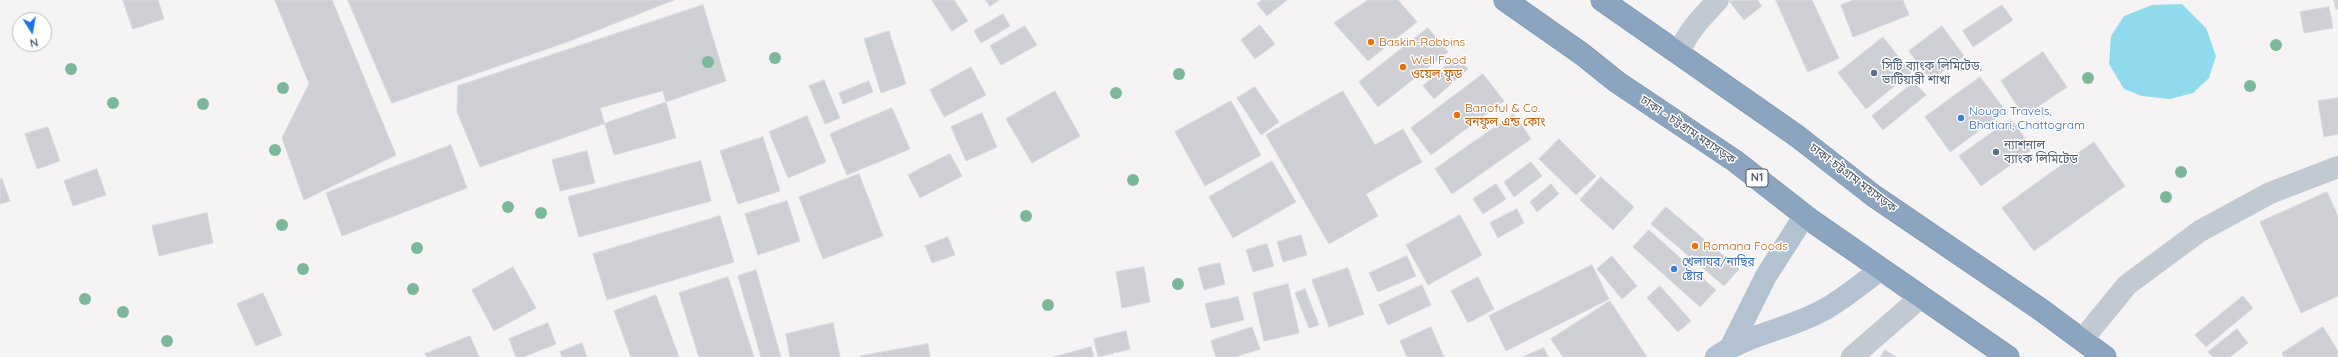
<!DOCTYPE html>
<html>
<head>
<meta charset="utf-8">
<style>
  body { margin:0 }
  #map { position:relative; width:2338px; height:357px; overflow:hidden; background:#f5f3f3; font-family:Quicksand,sans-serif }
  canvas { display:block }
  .north { position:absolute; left:12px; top:12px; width:40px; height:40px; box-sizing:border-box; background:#fff; border:1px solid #b7bbc0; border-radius:50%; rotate:169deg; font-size:11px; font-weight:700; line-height:16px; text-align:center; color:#4a5661 }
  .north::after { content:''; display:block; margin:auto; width:14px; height:18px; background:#1a73e8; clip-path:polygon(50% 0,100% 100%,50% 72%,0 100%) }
</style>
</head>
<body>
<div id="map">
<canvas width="2338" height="357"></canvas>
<div class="north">N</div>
</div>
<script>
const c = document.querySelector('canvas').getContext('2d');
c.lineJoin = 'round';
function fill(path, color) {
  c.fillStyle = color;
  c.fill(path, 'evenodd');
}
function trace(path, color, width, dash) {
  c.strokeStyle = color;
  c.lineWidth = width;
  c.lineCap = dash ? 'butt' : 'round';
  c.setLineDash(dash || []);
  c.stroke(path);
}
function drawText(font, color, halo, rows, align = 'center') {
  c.font = font + ' Quicksand,"Noto Sans Bengali",sans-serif';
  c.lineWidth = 3;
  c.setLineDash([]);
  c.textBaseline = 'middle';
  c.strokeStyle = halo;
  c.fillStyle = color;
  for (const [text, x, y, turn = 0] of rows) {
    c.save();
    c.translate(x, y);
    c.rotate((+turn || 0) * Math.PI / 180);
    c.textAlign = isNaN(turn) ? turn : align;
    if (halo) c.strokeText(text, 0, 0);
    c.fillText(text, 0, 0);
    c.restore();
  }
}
const water = new Path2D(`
  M2182 4 2206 28 2216 56 2209 78 2193 93 2170 99 2142 96 2124 89 2109 64 2111 36 2124 16 2152 5Z`);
const building = new Path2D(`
  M123 0H158L164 19 133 29Z
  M275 0H332L396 155 304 200 282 138 309 84Z
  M348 0H674L570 41 392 103Z
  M932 0H954L968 21 952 31Z
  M986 0H999L990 6Z
  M1262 0H1287L1267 16 1257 4Z
  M1368 0H1398L1417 22 1368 61 1334 23Z
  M1757 0 1762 6 1744 20 1729 1Z
  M1776 0H1812L1839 58 1808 72Z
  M1854 0H1903L1909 15 1853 37 1841 5Z
  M2334 0H2338V9H2336Z
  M703 5 726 81 480 167 457 112 458 86Z
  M2002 5 2013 20 1973 47 1963 31Z
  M2329 7 2333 28 2304 33 2300 12Z
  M1003 14 1010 26 981 43 974 31Z
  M1260 25 1275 44 1255 59 1241 40Z
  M1025 26 1037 45 1001 65 990 46Z
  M1942 26 1964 56 1930 80 1909 51Z
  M1428 28 1448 52 1378 107 1359 82Z
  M889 31 906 84 881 93 864 39Z
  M1883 37 1911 73 1866 109 1838 73Z
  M2043 52 2067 87 2024 116 2001 81Z
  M1457 56 1468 69 1434 99 1423 86Z
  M971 67 986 95 944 117 930 90Z
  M1483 74 1504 101 1431 155 1411 128Z
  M1980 77 2006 111 1950 152 1925 117Z
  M824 80 840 118 825 124 809 86Z
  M869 81 873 92 843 104 839 93Z
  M1914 82 1926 95 1883 130 1872 116Z
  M1255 87 1279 122 1261 135 1237 98Z
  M663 91 676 138 614 155 600 108Z
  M1055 91 1080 136 1032 163 1006 119Z
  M1343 91 1375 145 1403 129 1422 162 1366 194 1378 216 1329 244 1266 135Z
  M2338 98V134L2324 137 2318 101Z
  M1231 101 1261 155 1205 186 1175 132Z
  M892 108 910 149 847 175 830 134Z
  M982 113 997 147 966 161 951 127Z
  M1514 114 1531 139 1452 194 1435 169Z
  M807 116 826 162 788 178 769 132Z
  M2011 119 2033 149 1981 186 1959 156Z
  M48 127 60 161 37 169 25 134Z
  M763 137 780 191 738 204 720 151Z
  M1559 139 1596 176 1576 195 1539 159Z
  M2094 142 2125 186 2034 251 2002 208Z
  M451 145 467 188 342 236 326 193Z
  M587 151 595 183 560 191 552 160Z
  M950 154 962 176 920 198 908 175Z
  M701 161 711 201 579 237 568 197Z
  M1272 161 1296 202 1233 238 1209 197Z
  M1531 162 1542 176 1514 197 1504 182Z
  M97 169 106 195 73 206 64 181Z
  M859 174 883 236 823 259 799 197Z
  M1601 177 1634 207 1613 230 1580 200Z
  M2 179 10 201 0 204V180Z
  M1496 184 1506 199 1483 214 1473 199Z
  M1551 184 1559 194 1537 212 1530 202Z
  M2327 192 2338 216V296L2301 313 2260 222Z
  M787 201 800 241 758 255 745 214Z
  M1666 207 1739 269 1724 286 1651 224Z
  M1517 209 1524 223 1498 238 1490 223Z
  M207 213 213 243 159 256 152 226Z
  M1460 215 1482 255 1428 285 1406 245Z
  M720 216 734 262 607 300 593 254Z
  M1649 230 1716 290 1700 307 1633 247Z
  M1301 235 1307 255 1283 262 1277 242Z
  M948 237 955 255 932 263 925 246Z
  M1267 244 1274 266 1253 272 1246 250Z
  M1407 256 1416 276 1378 292 1369 273Z
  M1612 256 1637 286 1622 299 1597 269Z
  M1220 263 1225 284 1204 290 1198 268Z
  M1592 265 1609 299 1506 351 1489 316Z
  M513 267 536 308 494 331 472 290Z
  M1144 267 1150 302 1122 308 1116 272Z
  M1348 268 1364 314 1329 327 1312 280Z
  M756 270 781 357H761L738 276Z
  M728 277 754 357H699L679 293Z
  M1478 277 1494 309 1468 323 1451 291Z
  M1288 284 1299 333 1264 341 1253 293Z
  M1422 285 1431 305 1388 325 1379 305Z
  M1660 286 1691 321 1678 332 1647 298Z
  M1305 289 1319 325 1309 328 1295 293Z
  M263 293 282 335 256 346 237 304Z
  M656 295 679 357H631L614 311Z
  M2243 296 2253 308 2206 347 2195 335Z
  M1238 297 1244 320 1211 328 1205 304Z
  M1610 301 1647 357H1563L1551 339Z
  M548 323 556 344 523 357H516L509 339Z
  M833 323 840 357H790L786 334Z
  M1252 327 1260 349 1235 357H1216L1211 341Z
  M1431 327 1444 357H1407L1400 341Z
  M2323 327 2338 351V357H2284L2282 353Z
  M2237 329 2248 343 2230 357H2213L2208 352Z
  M1126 331 1130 349 1098 357 1094 339Z
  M470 336 479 357H427L425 354Z
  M582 343 587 357H562L560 352Z
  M928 344 930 357H861V356Z
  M1091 347 1094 357H1054Z
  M1544 348 1548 357H1523Z
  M1885 350 1896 357H1881Z`);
const minor = new Path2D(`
  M1679 53C1687 32 1703 16 1718 0
  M2082 340 2127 285 2200 231 2270 193 2338 167
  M1852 357 1921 297`);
const major = new Path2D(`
  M1731 346 1766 276 1805 215
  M1716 357C1749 333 1792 329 1827 308 1846 297 1864 282 1881 269`);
const highway = new Path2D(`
  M1505 0 1582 54 1617 82 1735 161 1812 221 2008 357
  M1602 0 1797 136 1874 196 2040 309 2105 357`);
const trees = [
  [2276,45],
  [775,58],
  [708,62],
  [71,69],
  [1179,74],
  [2088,78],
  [2250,86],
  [283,88],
  [1116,93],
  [113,103],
  [203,104],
  [275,150],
  [2181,172],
  [1133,180],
  [2166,197],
  [508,207],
  [541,213],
  [1026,216],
  [282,225],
  [417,248],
  [303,269],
  [1178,284],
  [413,289],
  [85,299],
  [1048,305],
  [123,312],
  [167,341]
];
const markers = [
  [1371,42,4,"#e8710a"],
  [1403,67,4,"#e8710a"],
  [1874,73,4,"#5c6f8a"],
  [1457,115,4,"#e8710a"],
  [1961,118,4,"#3f7fe0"],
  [1996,152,4,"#5c6f8a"],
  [1695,246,4,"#e8710a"],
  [1674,269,4,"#3f7fe0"]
];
const shields = [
  [1757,178,22]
];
const shieldNames = [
  ["N1",1757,178]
];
const foodNames = [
  ["Baskin-Robbins",1379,42],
  ["Well Food",1411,60],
  ["ওয়েল ফুড",1411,74],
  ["Banoful & Co.",1465,108],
  ["বনফুল এন্ড কোং",1465,122],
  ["Romana Foods",1703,246]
];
const serviceNames = [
  ["সিটি ব্যাংক লিমিটেড,",1882,66],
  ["ভাটিয়ারী শাখা",1882,80],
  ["ন্যাশনাল",2004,145],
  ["ব্যাংক লিমিটেড",2004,159]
];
const shopNames = [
  ["Nouga Travels,",1969,111],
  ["Bhatiari, Chattogram",1969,125],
  ["খেলাঘর/নাছির",1682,262],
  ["ষ্টোর",1682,276]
];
const streetNames = [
  ["ঢাকা - চট্টগ্রাম মহাসড়ক",1688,130,34],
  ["ঢাকা-চট্টগ্রাম মহাসড়ক",1853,178,37]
];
fill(water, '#90daee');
fill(building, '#cdcfd5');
trace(building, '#d7d9de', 1);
trace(highway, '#7690ad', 23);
trace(minor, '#c1cad2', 22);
trace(major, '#b3c2d1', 22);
trace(highway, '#8ba5c1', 22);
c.fillStyle = '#7bb799';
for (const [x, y] of trees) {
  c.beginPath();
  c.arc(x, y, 6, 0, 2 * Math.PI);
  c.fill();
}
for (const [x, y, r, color] of markers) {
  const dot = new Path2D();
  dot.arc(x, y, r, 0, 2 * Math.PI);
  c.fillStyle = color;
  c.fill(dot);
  trace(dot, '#fff', 1.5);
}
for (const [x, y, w] of shields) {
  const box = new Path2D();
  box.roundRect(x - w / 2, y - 9, w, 18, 3);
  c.fillStyle = '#fff';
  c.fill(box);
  trace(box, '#4a5661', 1);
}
drawText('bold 11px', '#4a5661', null, shieldNames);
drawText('12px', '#c56008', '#fff', foodNames, 'left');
drawText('12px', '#4e5e75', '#fff', serviceNames, 'left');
drawText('12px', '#366cbe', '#fff', shopNames, 'left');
drawText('12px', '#4a5661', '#fff', streetNames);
</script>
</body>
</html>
